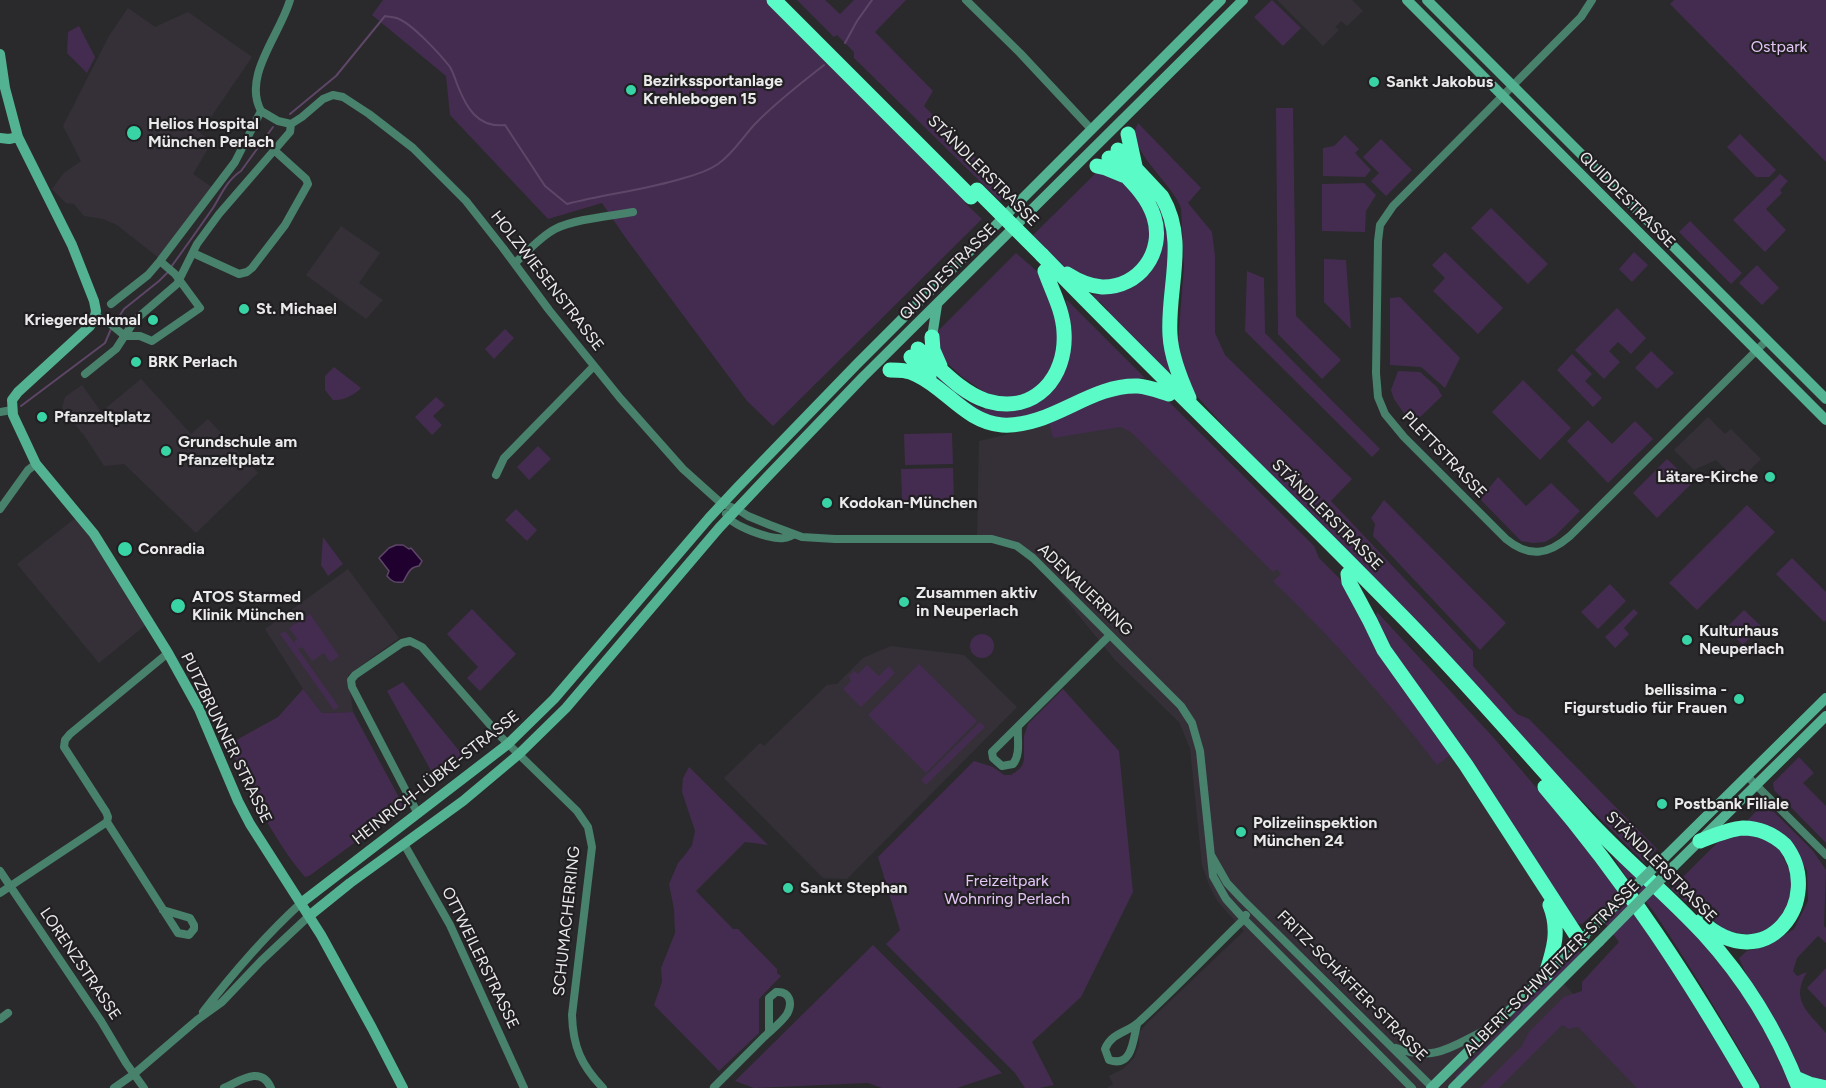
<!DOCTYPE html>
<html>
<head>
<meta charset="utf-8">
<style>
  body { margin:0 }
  canvas { display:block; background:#2a292b }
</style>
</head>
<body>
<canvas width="1826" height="1088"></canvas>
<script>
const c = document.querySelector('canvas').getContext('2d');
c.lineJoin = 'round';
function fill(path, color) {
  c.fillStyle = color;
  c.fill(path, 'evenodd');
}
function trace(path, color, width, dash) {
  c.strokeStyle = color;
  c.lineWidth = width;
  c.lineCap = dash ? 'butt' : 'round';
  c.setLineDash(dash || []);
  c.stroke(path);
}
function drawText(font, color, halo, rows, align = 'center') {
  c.font = font + ' Figtree,sans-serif';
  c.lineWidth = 4.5;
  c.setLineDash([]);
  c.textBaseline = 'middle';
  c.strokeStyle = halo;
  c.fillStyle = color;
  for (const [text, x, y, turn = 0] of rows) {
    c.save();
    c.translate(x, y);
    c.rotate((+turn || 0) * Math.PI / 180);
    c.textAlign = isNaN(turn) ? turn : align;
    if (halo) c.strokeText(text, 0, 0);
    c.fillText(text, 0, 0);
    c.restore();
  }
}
const built = new Path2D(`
  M1277 0H1352L1363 11 1347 26 1341 21 1335 27 1339 30 1323 46Z
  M128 8 155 27 188 12 252 57 200 133 212 142 193 174 213 188 159 258 117 225 103 219 84 216 74 204 66 203 52 189 64 173 81 161 63 126 109 36Z
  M341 226 380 253 359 283 383 300 366 319 306 275Z
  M141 379 191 434 208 419 258 473 196 533 124 464 104 466 86 438 62 408 65 397 82 385 101 412Z
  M1126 390 1462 768 1542 892 1550 914 1549 943 1541 959 1660 1088H1107L1113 1084 1109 1076 1123 1069 1134 1058 1139 1045V1033L1147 1023 1244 931 1218 902 1209 885 1202 865 1190 748 1179 722 1115 660 1032 558 1006 541 977 538 979 441 1018 432Z
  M1708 417 1725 434 1731 429 1761 459 1738 482 1716 460 1694 470 1674 450Z
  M83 512 153 619 99 663 17 564Z
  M348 569 399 638 348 675 353 712 322 713 303 689 265 629Z
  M891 646 964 655 1017 707 847 879 823 878 724 778 760 743 764 746 827 685 837 684 863 658Z`);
const green = new Path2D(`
  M383 0H767L967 200 965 203 982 219 773 426 747 401 625 237 602 203 548 219 450 115 446 76 372 15Z
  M797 0H825L840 14 854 0H906L875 32 933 91 924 106 997 180 1003 196 1000 201 854 58V52L837 35 834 37Z
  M1272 0 1301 28 1283 46 1254 17Z
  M1674 0H1826V162L1670 4Z
  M79 26 95 57 87 73 67 53 68 32Z
  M1276 108H1293L1296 316 1341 360 1322 379 1278 334Z
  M1138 123 1201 188 1188 203 1212 232 1215 256V333L1225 355 1352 479 1331 501 1473 651V666L1517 714 1529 719 1657 849 1644 862 1560 779 1426 630 1230 433 1196 395 1182 369 1178 343 1184 266 1181 208C1171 183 1142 163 1135 137 1134 131 1136 128 1138 123Z
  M1740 134 1776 170 1769 177H1756L1727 147Z
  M1345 135 1359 149 1355 153 1371 170 1365 177 1323 176V148L1334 146Z
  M1381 139 1412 170 1386 196 1371 181 1379 173 1363 157Z
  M1100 169 1116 176 1131 189 1150 220 1149 250 1133 273 1103 284 1066 269 1033 235Z
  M1780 174 1788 181 1780 190 1782 193 1766 209 1786 230 1765 252 1733 220Z
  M1364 183 1376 195 1366 211 1365 232 1322 231V184Z
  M1147 193 1157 201 1169 228 1168 363 1170 372 1168 373 1107 312 1108 310 1099 301 1097 302 1091 295 1101 294 1152 266Z
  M1491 208 1548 264 1528 284 1471 228Z
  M1690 221 1742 273 1731 284 1679 232Z
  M1445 252 1503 308 1478 334 1433 291 1445 278 1432 265Z
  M1634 252 1648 265 1632 282 1619 269Z
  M1016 253 1039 273 1059 328 1054 365 1039 387 1013 398 987 394 961 376 944 360 936 333Z
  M1324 259 1346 260 1351 329 1324 302Z
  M1757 265 1779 288 1762 305 1739 283Z
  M1247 271 1264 278 1265 333 1380 449 1372 457 1245 331Z
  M1400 297 1460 358 1445 388 1421 367 1390 365V298Z
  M1067 300 1145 378 1123 380 1044 411 1010 420 979 413 956 398 912 356 968 402 982 409 1037 402 1070 320 1066 301Z
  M1617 308 1646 338 1631 354 1618 342 1609 351 1620 362 1604 379 1575 350Z
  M505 329 514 338 494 359 485 349Z
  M1651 351 1674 373 1657 389 1635 368Z
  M1572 354 1592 374 1585 381 1602 398 1593 407 1557 370Z
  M334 367 361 388C354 395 343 401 333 400L325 390V376Z
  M1398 371 1420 372 1437 387 1442 396 1412 425 1394 399 1391 390Z
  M1523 380 1571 428 1540 460 1492 412Z
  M1126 390 1166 399 1314 546 1319 558 1342 581 1452 754 1437 765C1387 700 1333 639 1273 581L1281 574 1277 569 1273 572 1131 432 1121 427 1053 438 1049 422Z
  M436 397 445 405 433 416 442 425 432 435 415 417Z
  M1588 420 1612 444 1635 421 1653 439 1608 483 1567 441Z
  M952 433 953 464 905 465 904 434Z
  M538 446 551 459 529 480 517 467Z
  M1667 459 1692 483 1657 518 1633 493Z
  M953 468 954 499 902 500 901 469Z
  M1498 477 1526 506 1551 483 1580 511 1555 536 1545 542 1533 543 1521 541 1480 499Z
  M1384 500 1506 623 1480 650 1373 536 1375 524 1371 518Z
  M1747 505 1775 532 1697 610 1669 583Z
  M516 509 537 530 527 541 505 520Z
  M323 537 343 564 328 576 321 565Z
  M1792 558 1826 592V620L1824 622 1776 574Z
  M1610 584 1626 601 1598 629 1581 612Z
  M472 609 516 654 480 691 467 678 478 667 447 634Z
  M1634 609 1638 613 1624 628 1629 634 1615 648 1605 637Z
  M1744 610 1761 626 1743 645 1726 628Z
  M1377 612 1493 737 1576 834 1674 969 1744 1088H1637L1578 1027 1569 1029 1562 1025 1499 1088H1480L1522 1046 1529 1032 1564 997 1582 991V982L1619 942 1596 911 1582 924 1574 923 1400 666 1376 616Z
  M310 614 339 656 330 662 324 653 312 661 302 647 298 649 339 707 334 710 280 634 285 631 298 648 294 642 297 639 289 628Z
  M970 646a12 12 0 1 1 24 0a12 12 0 1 1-24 0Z
  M919 664 977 721 926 773 868 715Z
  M867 665 879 676 889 666 895 673 861 707 843 689 851 681 849 676 854 671 858 674Z
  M403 682 465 758 435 778 387 691Z
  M303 689 322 713 353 712 402 803 401 809 309 876 305 877C274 841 248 788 229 744L278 717Z
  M1063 689 1119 751 1133 892 1081 997 1032 1042 1054 1085 1039 1088H1025L1015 1073 886 944 900 930 878 857 974 761 993 767 1004 775H1011L1017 771 1022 766 1024 760V736L1028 724Z
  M980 722 985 727 926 785 921 780Z
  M1799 757 1814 773 1803 783 1826 806V843L1774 790 1773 783Z
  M689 767 768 845 745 842 696 891 733 929H738L777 969V973L781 976 759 999V1033L719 1071 654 1005 662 982 661 968 675 933 674 909 669 884 678 863 685 855 692 845 695 831 682 792 683 778Z
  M1769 807 1813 851 1826 870 1824 926 1826 928V943L1818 936 1797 958 1793 971 1797 976 1807 972C1790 1000 1807 1011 1826 1033V1083C1821 1082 1813 1081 1808 1079 1792 1071 1747 978 1739 958L1747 951 1767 946 1794 929 1808 901 1807 871 1801 859 1790 846 1747 821 1759 808Z
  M1739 832 1769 841 1780 850 1793 878 1787 910 1770 929 1750 935 1726 931 1694 904 1684 900 1671 889 1718 842Z
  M1613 855 1680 918 1714 954 1758 1015 1794 1088H1761C1729 1030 1695 974 1658 918 1646 899 1621 874 1613 855Z
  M873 945 1002 1073 957 1088H882L868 1083 754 1088 735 1081Z
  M1578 949 1580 950V954L1457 1078 1455 1076 1512 1019 1516 1010Z
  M1826 968V1008L1807 988Z`);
const water = new Path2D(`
  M396 545H403L409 549 411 548 422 561 419 566C409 567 408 574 403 582 395 583 392 582 387 576L389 571 379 558 389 548Z`);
const stream = new Path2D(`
  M845 43 857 21 872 0
  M290 114 336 76 385 16C389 17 395 17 399 19 413 25 440 54 450 67 453 72 455 78 457 84 466 107 477 128 505 125L545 186 567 204C606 194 645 190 684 178 695 175 708 171 718 164 733 154 742 138 755 124 776 102 800 84 824 65
  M171 267C185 248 199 228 213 208 221 195 227 180 241 171L273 127
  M114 324 124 309 159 281 168 272
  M21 406 105 343 111 329`);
const street = new Path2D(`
  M966 0 1020 53 1092 130
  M1592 0 1581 17 1393 206 1380 225 1378 241 1376 373 1378 397 1385 414 1404 437 1506 539C1529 558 1548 555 1570 536L1767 340
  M261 111 278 121 291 124 302 117 323 99 333 95 343 97 369 114 413 148 466 201 503 248 549 310 620 398 683 469 722 504 737 509 748 516 770 525 802 537 835 539H992L1017 546 1033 558 1181 706 1192 723 1200 751 1213 876 1226 899 1244 919 1412 1088
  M261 111C242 76 280 35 290 0
  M193 253 239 274 247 272 252 268 285 225 308 184 306 179 274 150
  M515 263C527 252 540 237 555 229 574 219 611 216 633 212
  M111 304 148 275 160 261 235 162 261 111
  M95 316 108 322 125 336H140L152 341 200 308 175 274 160 261
  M85 374 116 349 135 320 177 284 197 244 219 214 290 132 291 124
  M0 412 12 410
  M496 475 504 458 594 366
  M0 509 28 470 36 464
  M726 514C731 526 771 540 784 538 787 538 790 536 793 535
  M1018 727C1017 739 1021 754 1013 764L1002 766 993 758 992 752 1110 635
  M1747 776 1826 855
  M418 814 352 687 351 680 355 675 402 643 410 641 422 647 500 736 577 811 588 827 592 847 572 1015C573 1047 581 1065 603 1088
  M404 844 450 925 524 1088
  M1211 855 1227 883 1242 899 1432 1087
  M0 871 101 1021 126 1063 144 1088
  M0 893 107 822
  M163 910 190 918 194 925V929L189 935 178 933 107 822 108 817 106 812 64 747 65 740 70 734 168 653
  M203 1012C233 973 265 936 301 903
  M0 1019 8 1013
  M1137 1024C1133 1041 1132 1068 1109 1060L1105 1049C1112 1032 1128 1033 1140 1021 1176 988 1209 953 1244 919L1246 915
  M1396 1048C1436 1063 1453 1045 1488 1029
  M714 1087C730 1071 747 1054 764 1037 771 1030 782 1022 787 1014 793 1003 790 991 776 992L769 998V1032
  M114 1088 134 1074 197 1020 222 1002 261 961 309 916
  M224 1088C240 1081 261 1065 271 1088`);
const secondary = new Path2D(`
  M1407 0 1826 420
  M1427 0 1826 399
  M0 54 5 88 18 137 72 245 94 301 96 311 95 316 90 326 18 392 12 400 13 415 36 464 94 534 168 653 199 709 238 801 250 824 321 935 372 1028 403 1088
  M0 138 9 139 18 137
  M932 337 937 305
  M1665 857 1826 698
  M1674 866 1826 716
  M301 903 508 744 554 699 709 518 737 488 857 364 1221 0
  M309 916 350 883 463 801 519 754 566 708 719 528 769 475 863 377 1243 0
  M1431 1088 1585 936
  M1453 1088 1599 942`);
const highway = new Path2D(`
  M774 0 971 197
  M1128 134 1135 166
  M1118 150 1162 197C1188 241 1167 288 1170 335 1171 356 1180 378 1189 398
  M1097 166 1106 168 1123 175
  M1042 255C1159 376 1281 492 1399 613 1464 679 1524 750 1587 819 1624 859 1667 894 1704 934 1745 979 1777 1031 1799 1088
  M1067 274C1078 281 1089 286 1102 287 1139 288 1165 252 1154 217 1147 193 1125 176 1109 158
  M932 337 933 350 940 366
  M918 349C939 367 960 392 987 401 1035 415 1067 377 1064 332 1063 310 1052 291 1045 271
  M911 357 929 377
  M890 370C899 370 908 370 917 375 947 389 966 422 1002 425 1051 428 1090 384 1138 386 1149 387 1159 391 1169 394
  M1348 574 1349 582 1370 621 1384 650 1466 765 1580 941
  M1545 787C1625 880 1691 982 1752 1088
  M1700 841C1713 836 1729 829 1743 828 1759 828 1774 835 1785 845 1826 898 1766 981 1701 921
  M1546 974C1554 949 1560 930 1550 905
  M1795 1078 1809 1084 1826 1088`);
const secondaryBridge = new Path2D(`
  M1589 931 1665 857
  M1599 942 1674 866`);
const highwayBridge = new Path2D(`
  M977 190 1042 255`);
const markers = [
  [1374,82,6,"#39d4a5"],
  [631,90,6,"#39d4a5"],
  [134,133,8,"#39d4a5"],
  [244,309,6,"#39d4a5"],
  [153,320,6,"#39d4a5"],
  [136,362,6,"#39d4a5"],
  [42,417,6,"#39d4a5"],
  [166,451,6,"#39d4a5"],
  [1770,477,6,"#39d4a5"],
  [827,503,6,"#39d4a5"],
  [125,549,8,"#39d4a5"],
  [904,602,6,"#39d4a5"],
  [178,606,8,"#39d4a5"],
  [1687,640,6,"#39d4a5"],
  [1739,699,6,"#39d4a5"],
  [1662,804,6,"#39d4a5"],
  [1241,832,6,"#39d4a5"],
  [788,888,6,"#39d4a5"]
];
const parkNames = [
  ["Ostpark",1779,47],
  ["Freizeitpark",1007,881],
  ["Wohnring Perlach",1007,899]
];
const poiNames = [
  ["Bezirkssportanlage",643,81],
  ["Krehlebogen 15",643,99],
  ["Sankt Jakobus",1386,82],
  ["Helios Hospital",148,124],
  ["München Perlach",148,142],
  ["St. Michael",256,309],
  ["Kriegerdenkmal",141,320,"right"],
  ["BRK Perlach",148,362],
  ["Pfanzeltplatz",54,417],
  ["Grundschule am",178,442],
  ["Pfanzeltplatz",178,460],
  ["Lätare-Kirche",1758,477,"right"],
  ["Kodokan-München",839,503],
  ["Conradia",138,549],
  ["Zusammen aktiv",916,593],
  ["in Neuperlach",916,611],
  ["ATOS Starmed",192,597],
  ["Klinik München",192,615],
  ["Kulturhaus",1699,631],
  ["Neuperlach",1699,649],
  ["bellissima -",1727,690,"right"],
  ["Figurstudio für Frauen",1727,708,"right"],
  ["Postbank Filiale",1674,804],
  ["Polizeiinspektion",1253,823],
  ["München 24",1253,841],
  ["Sankt Stephan",800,888]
];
const streetNames = [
  ["STÄNDLERSTRASSE",983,171,45],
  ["QUIDDESTRASSE",1627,200,45],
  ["QUIDDESTRASSE",948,272,-45],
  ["HOLZWIESENSTRASSE",547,281,52],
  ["PLETTSTRASSE",1444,455,46],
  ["STÄNDLERSTRASSE",1327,515,45],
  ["ADENAUERRING",1085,590,44],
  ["PUTZBRUNNER STRASSE",226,738,64],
  ["HEINRICH-LÜBKE-STRASSE",436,778,-38],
  ["STÄNDLERSTRASSE",1661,867,45],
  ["SCHUMACHERRING",567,921,-84],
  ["OTTWEILERSTRASSE",480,958,64],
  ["LORENZSTRASSE",80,964,56],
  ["ALBERT-SCHWEITZER-STRASSE",1552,968,-45],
  ["FRITZ-SCHÄFFER-STRASSE",1352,986,45]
];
fill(built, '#353038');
fill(green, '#432c4f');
fill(water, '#20002e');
trace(water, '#5d4667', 1.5);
trace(stream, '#5d4667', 2);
trace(street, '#48816c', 8);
trace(secondary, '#53b291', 10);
trace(highway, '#5bfbc7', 15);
trace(secondaryBridge, '#53b291', 10);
trace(highwayBridge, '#5bfbc7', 15);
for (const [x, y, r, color] of markers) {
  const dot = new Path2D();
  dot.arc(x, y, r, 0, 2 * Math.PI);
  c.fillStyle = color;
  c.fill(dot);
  trace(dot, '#211f22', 2);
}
drawText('16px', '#e4c5f6', '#211f22', parkNames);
drawText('bold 16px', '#ebeaeb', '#211f22', poiNames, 'left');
drawText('16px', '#ebeaeb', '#211f22', streetNames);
</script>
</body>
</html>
